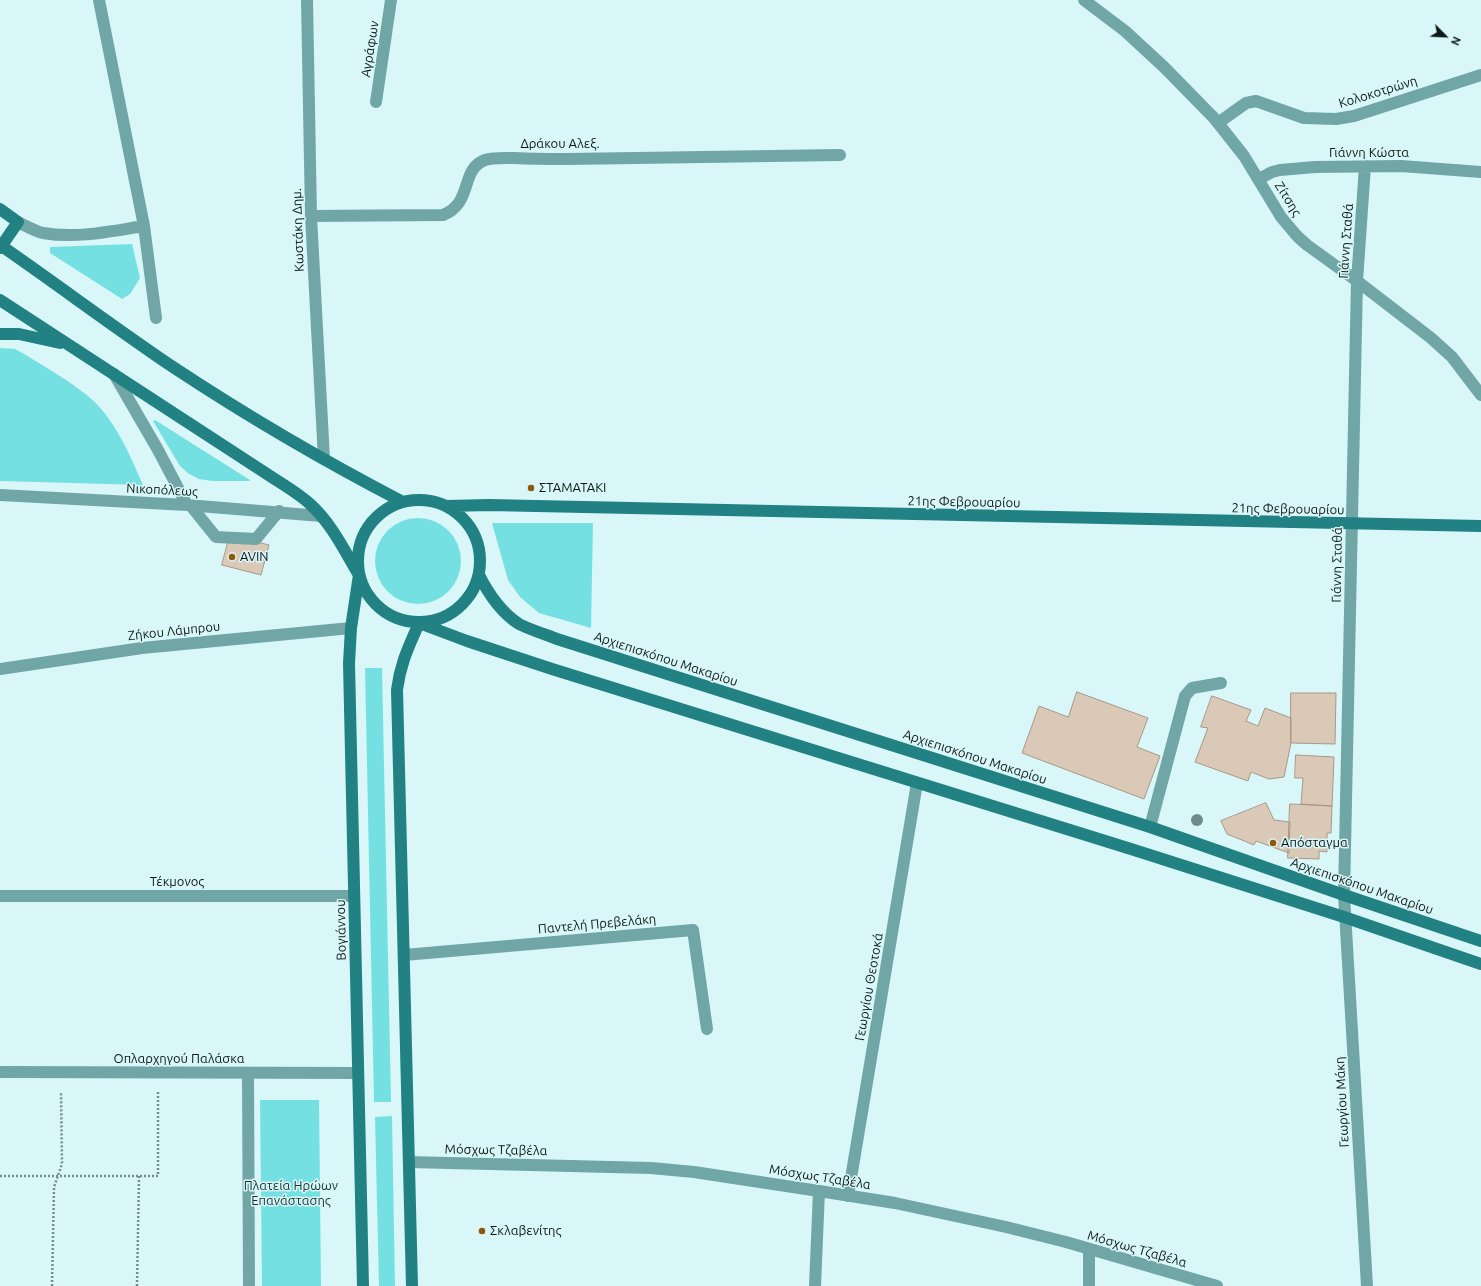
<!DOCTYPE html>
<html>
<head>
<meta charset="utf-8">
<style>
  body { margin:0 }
  #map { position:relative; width:1481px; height:1286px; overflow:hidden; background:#d9f7f8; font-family:Ubuntu,sans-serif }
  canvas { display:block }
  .north { position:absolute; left:1425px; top:16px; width:40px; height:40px; -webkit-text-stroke:3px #d9f7f8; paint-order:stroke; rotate:114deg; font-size:11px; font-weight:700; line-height:16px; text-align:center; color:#0d1818 }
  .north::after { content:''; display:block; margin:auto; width:14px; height:18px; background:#0d1818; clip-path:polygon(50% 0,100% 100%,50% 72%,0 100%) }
</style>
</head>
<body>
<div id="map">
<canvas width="1481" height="1286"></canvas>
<div class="north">N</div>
</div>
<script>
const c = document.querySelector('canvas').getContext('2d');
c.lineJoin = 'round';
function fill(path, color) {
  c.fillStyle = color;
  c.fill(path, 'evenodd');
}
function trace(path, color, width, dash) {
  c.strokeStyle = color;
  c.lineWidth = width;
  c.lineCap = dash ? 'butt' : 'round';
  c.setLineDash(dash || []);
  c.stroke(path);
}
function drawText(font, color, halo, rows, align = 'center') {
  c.font = font + ' Ubuntu,sans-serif';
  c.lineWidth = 3;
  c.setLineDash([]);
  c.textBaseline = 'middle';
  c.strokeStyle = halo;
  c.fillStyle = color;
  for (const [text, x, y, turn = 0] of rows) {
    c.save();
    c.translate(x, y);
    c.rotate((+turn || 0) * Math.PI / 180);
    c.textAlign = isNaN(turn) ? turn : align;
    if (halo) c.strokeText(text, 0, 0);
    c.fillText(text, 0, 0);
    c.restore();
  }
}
const green = new Path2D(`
  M132 244 140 278 130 294 122 299 50 253V247Z
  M0 348 15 349 26 355C47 368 69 381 88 396 114 417 130 455 143 485L0 481Z
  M155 420 250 480 249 481H212L199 479 189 474 180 466 153 421Z
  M375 561a43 43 0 1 1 86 0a43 43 0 1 1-86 0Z
  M492 523H593L591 628 539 613 520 597 508 580Z
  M365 668H382L391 1102H374Z
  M260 1100H319L321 1286H262Z
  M392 1116 395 1286H379L375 1117Z`);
const building = new Path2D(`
  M230 535 269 545 261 575 222 565Z
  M1077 692 1148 718 1137 747 1160 756 1144 799 1022 753 1039 706 1068 717Z
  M1291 693H1336L1335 744 1291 743Z
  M1212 696 1251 710 1246 721 1258 726 1265 708 1291 718V743L1284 777 1269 779 1251 772 1248 781 1195 762 1208 728 1201 727Z
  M1296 755 1334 757 1332 806 1301 804 1303 778H1295Z
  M1266 803 1274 820 1290 822 1289 853 1256 841 1254 845 1227 834 1221 821Z
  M1290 804 1332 806 1331 833H1327V852L1319 851V859L1288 858Z`);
const path = new Path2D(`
  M0 1176H158V1091
  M52 1286 54 1187 62 1164 61 1092
  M137 1286 139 1176`);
const lane = new Path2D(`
  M191 506 216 537 256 539 279 511
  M1150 827 1185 696 1192 688 1221 683`);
const street = new Path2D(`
  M99 0 144 226 156 318
  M307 0 311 216 324 459
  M1084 0 1125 31 1164 67 1214 118 1244 156 1281 217 1297 236 1307 245 1357 281 1431 338 1452 357 1481 395
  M376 102 391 0
  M1218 123 1246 103 1256 101 1304 118 1336 119 1354 116 1481 75
  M1365 166 1357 281 1344 895 1367 1286
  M1259 179 1272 172 1280 170 1315 167 1401 166 1481 172
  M311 216 443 215C473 204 460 169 485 160 494 157 506 158 515 158 533 159 550 159 567 159 658 158 749 157 840 155
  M18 222C26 226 35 231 43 233 76 239 112 231 144 226
  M114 374 158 450 187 505
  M0 495 187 505 321 516
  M0 669 142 648 351 628
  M0 896H354
  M404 955 693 930 707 1029
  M0 1072 358 1073
  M248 1073 249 1286
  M409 1162 651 1168 694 1172 819 1191 895 1203 1006 1227 1066 1242 1217 1286
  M848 1196 917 783
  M815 1286 819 1191
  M1089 1286V1249`);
const secondary = new Path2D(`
  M0 209 18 222 0 248
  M0 245C58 285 115 328 173 367 247 416 324 461 403 502
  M0 300 267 474C282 484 298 493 310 504 332 524 344 550 359 575
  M0 334H19L60 343
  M358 561a61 61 0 1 1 122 0a61 61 0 1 1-122 0Z
  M446 506 489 505 1481 526
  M359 575 351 628 349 663 363 1286
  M479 575C488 593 502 613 519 624 531 630 544 634 557 639L1150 827 1344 895 1481 941
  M419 623 467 641 552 669 1131 849 1344 917 1481 964
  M412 1286 397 690C400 664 409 646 419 623`);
const trees = [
  [1197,820]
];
const markers = [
  [531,488,4,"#8f570e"],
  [232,557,4,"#8f570e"],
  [1273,843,4,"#8f570e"],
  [482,1231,4,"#8f570e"]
];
const streetNames = [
  ["Αγράφων",370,49,-81],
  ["Κολοκοτρώνη",1378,92,-17],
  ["Δράκου Αλεξ.",560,144],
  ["Γιάννη Κώστα",1369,153],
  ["Ζίτσης",1288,199,58],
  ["Κωστάκη Δημ.",298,230,-92],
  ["Γιάννη Σταθά",1346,241,-86],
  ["Νικοπόλεως",162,490,3],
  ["21ης Φεβρουαρίου",964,502,1],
  ["21ης Φεβρουαρίου",1288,509,1],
  ["Γιάννη Σταθά",1337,565,-89],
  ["Ζήκου Λάμπρου",174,631,-6],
  ["Αρχιεπισκόπου Μακαρίου",666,659,18],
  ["Αρχιεπισκόπου Μακαρίου",975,757,18],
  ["Τέκμονος",177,882],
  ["Αρχιεπισκόπου Μακαρίου",1362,886,19],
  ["Παντελή Πρεβελάκη",597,924,-5],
  ["Βογιάννου",341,930,-91],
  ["Γεωργίου Θεοτοκά",869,987,-80],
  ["Οπλαρχηγού Παλάσκα",179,1059],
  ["Γεωργίου Μάκη",1342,1102,-93],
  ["Μόσχως Τζαβέλα",496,1150,1],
  ["Μόσχως Τζαβέλα",820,1177,9],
  ["Μόσχως Τζαβέλα",1137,1249,16]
];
const poiNames = [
  ["ΣΤΑΜΑΤΑΚΙ",539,488],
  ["AVIN",240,557],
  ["Απόσταγμα",1281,843],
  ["Σκλαβενίτης",490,1231]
];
const parkNames = [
  ["Πλατεία Ηρώων",291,1186],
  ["Επανάστασης",291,1201]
];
fill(green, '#75e0e2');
fill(building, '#dbc9b8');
trace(building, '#a89786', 1);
trace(path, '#768b8b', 2.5, [2, 2]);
trace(lane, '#71a6a7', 12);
trace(street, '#71a6a7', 12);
trace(secondary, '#218183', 12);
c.fillStyle = '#6f8a8b';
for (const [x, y] of trees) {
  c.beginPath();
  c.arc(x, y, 6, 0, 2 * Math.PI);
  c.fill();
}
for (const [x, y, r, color] of markers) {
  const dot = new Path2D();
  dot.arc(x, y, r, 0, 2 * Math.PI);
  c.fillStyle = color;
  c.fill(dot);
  trace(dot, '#d9f7f8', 1.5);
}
drawText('13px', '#0d1818', '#d9f7f8', streetNames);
drawText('13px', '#0d1818', '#d9f7f8', poiNames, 'left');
drawText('13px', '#183031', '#d9f7f8', parkNames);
</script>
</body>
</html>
